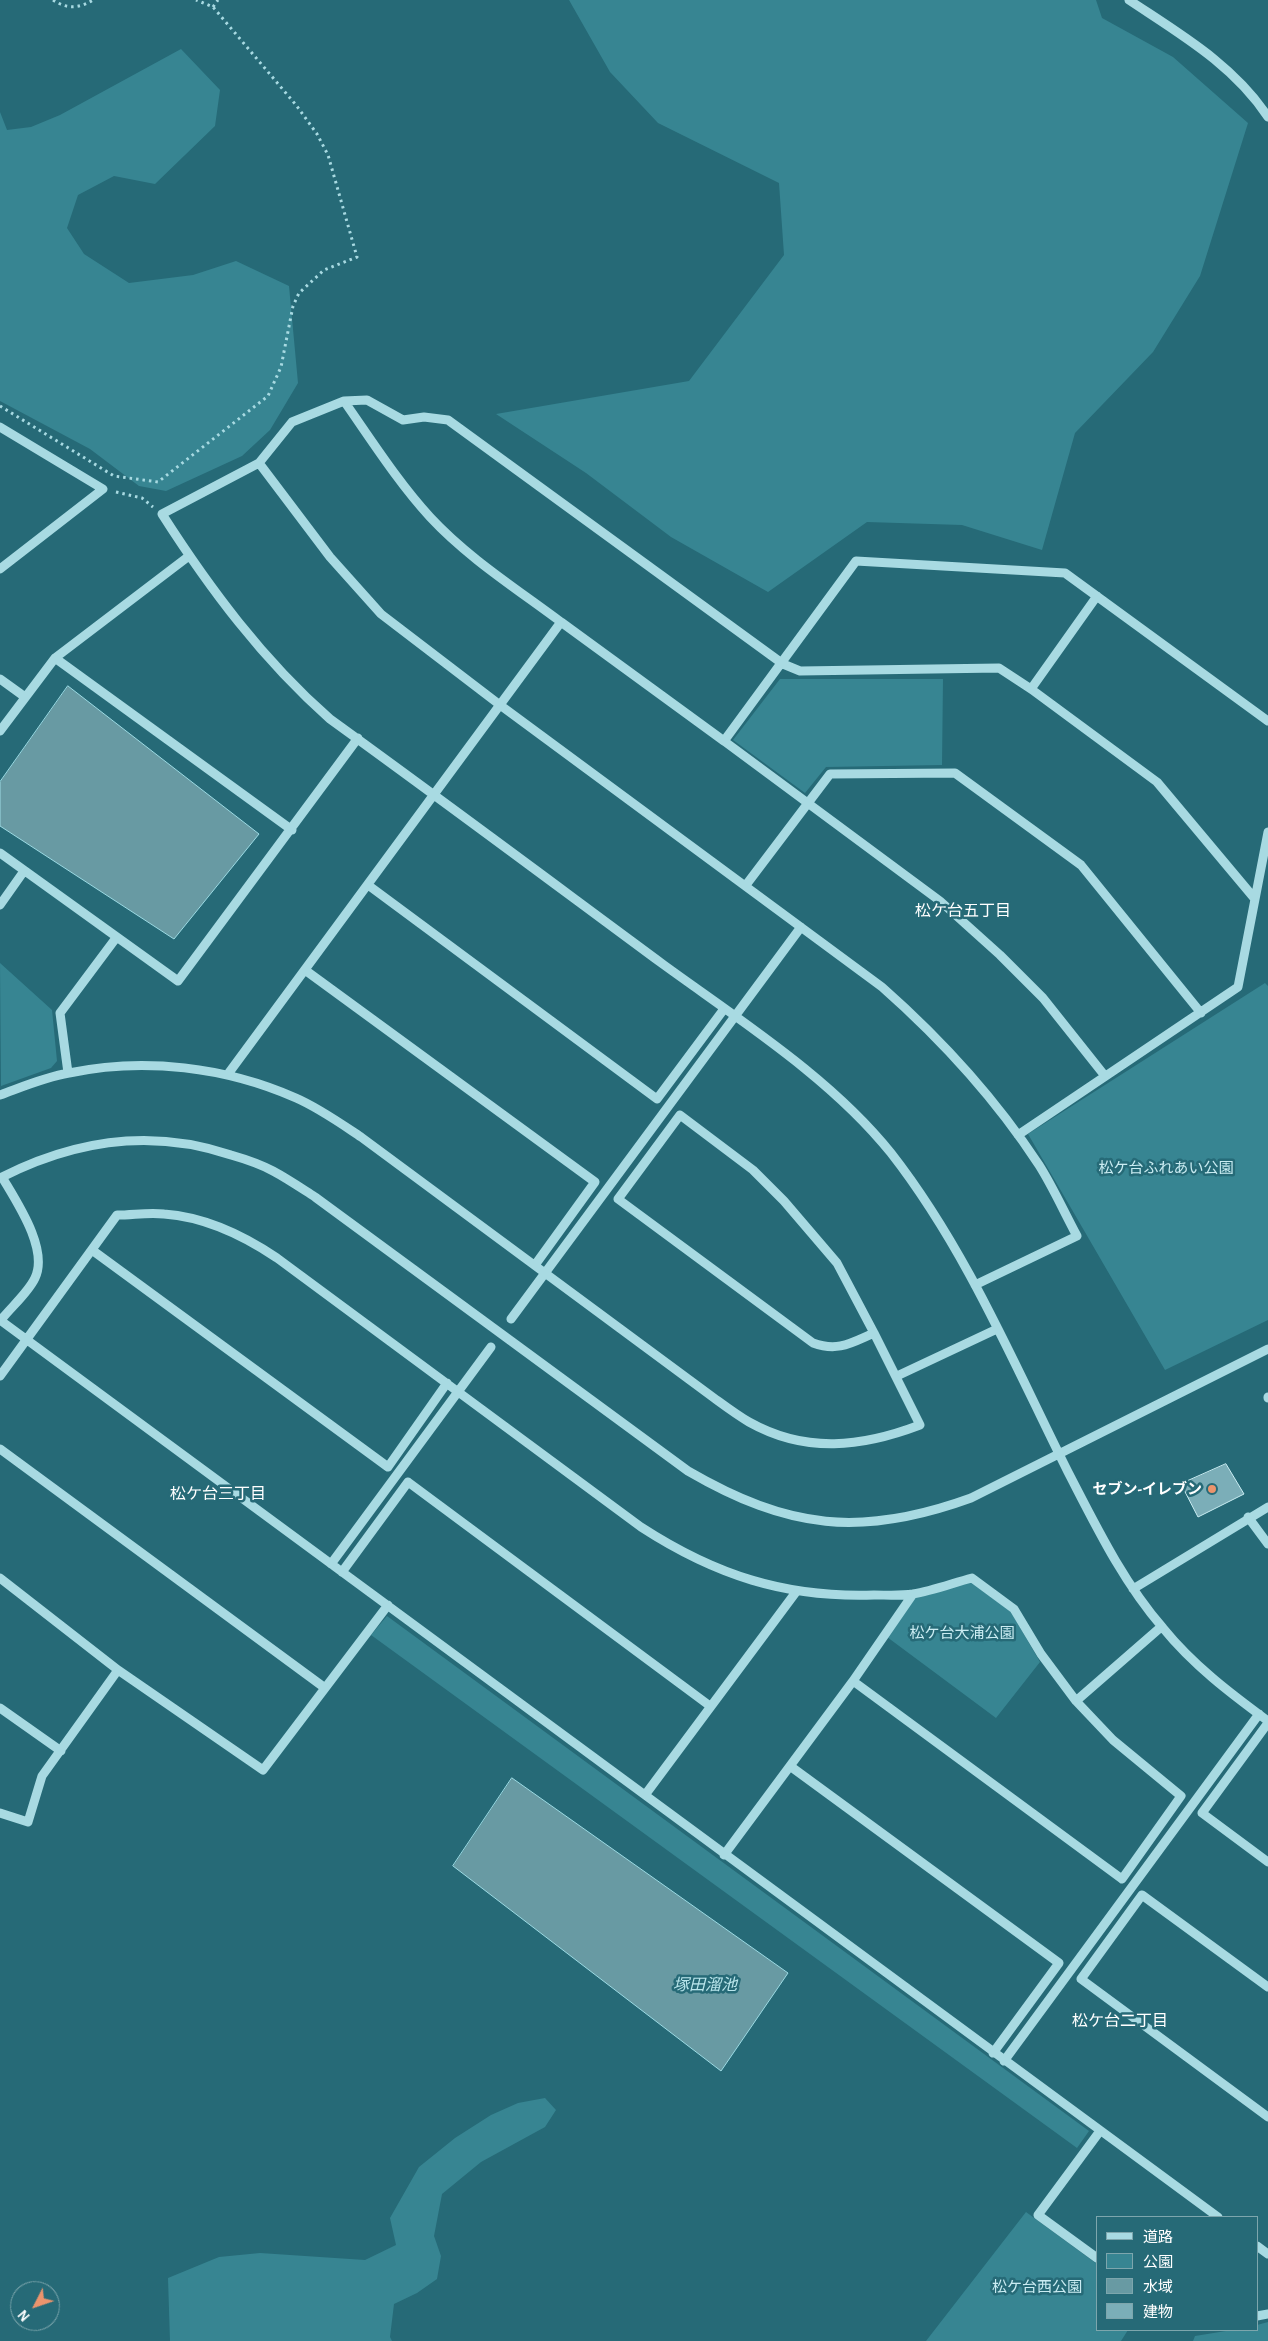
<!DOCTYPE html>
<html>
<head>
<meta charset="utf-8">
<style>
  body { margin:0 }
  #map { position:relative; width:1268px; height:2341px; overflow:hidden; background:#266a77; font-family:"Alegreya Sans","Noto Sans JP",sans-serif }
  canvas { display:block }
  .legend { position:absolute; left:1096px; top:2216px; width:162px; height:115px; box-sizing:border-box; background:#266a77; border:1px solid #7da6ad; margin:0; padding:6px 9px; list-style:none; font-size:15px; color:#fff }
  .legend li { display:flex; align-items:center; gap:10px; height:25px }
  .legend b { width:25px; border:1px solid #7da6ad }
  .north { position:absolute; left:10px; top:2281px; width:50px; height:50px; box-sizing:border-box; background:#266a77; border:1px solid #7da6ad; border-radius:50%; rotate:229deg; font-size:14px; font-weight:700; line-height:20px; text-align:center; color:#fff }
  .north::after { content:''; display:block; margin:auto; width:18px; height:22px; background:#eb946d; clip-path:polygon(50% 0,100% 100%,50% 72%,0 100%) }
</style>
</head>
<body>
<div id="map">
<canvas width="1268" height="2341"></canvas>
<ul class="legend">
<li><b style="height:6px;background:#a8dae2"></b>道路</li>
<li><b style="height:14px;background:#378592"></b>公園</li>
<li><b style="height:14px;background:#689aa3"></b>水域</li>
<li><b style="height:14px;background:#7baeb8"></b>建物</li>
</ul>
<div class="north">N</div>
</div>
<script>
const c = document.querySelector('canvas').getContext('2d');
c.lineJoin = 'round';
function fill(path, color) {
  c.fillStyle = color;
  c.fill(path, 'evenodd');
}
function trace(path, color, width, dash) {
  c.strokeStyle = color;
  c.lineWidth = width;
  c.lineCap = dash ? 'butt' : 'round';
  c.setLineDash(dash || []);
  c.stroke(path);
}
function drawText(font, color, halo, rows, align = 'center') {
  c.font = font + ' "Alegreya Sans","Noto Sans JP",sans-serif';
  c.lineWidth = 5;
  c.setLineDash([]);
  c.textBaseline = 'middle';
  c.strokeStyle = halo;
  c.fillStyle = color;
  for (const [text, x, y, turn = 0] of rows) {
    c.save();
    c.translate(x, y);
    c.rotate((+turn || 0) * Math.PI / 180);
    c.textAlign = isNaN(turn) ? turn : align;
    if (halo) c.strokeText(text, 0, 0);
    c.fillText(text, 0, 0);
    c.restore();
  }
}
const green = new Path2D(`
  M569 0H1096L1102 18 1173 57 1248 123 1200 276 1153 352 1075 433 1042 550 962 525 867 522 768 592 671 537 586 473 496 414 689 381 784 255 779 183 658 123 610 72Z
  M181 49 220 90 215 126 155 184 114 176 78 195 67 228 84 254 129 283 193 275 236 261 289 286 298 383 270 430 242 456 166 491 139 486 90 449 0 401V112L7 130 31 127 60 115Z
  M780 679H943L942 765 826 767 805 793 733 740Z
  M0 963 52 1010 57 1061 51 1068 1 1086Z
  M1265 983 1268 986V1320L1165 1370 1028 1134Z
  M971 1581 1011 1612 1040 1662 996 1718 887 1637 914 1597Z
  M387 1616 1089 2131 1077 2148 371 1635Z
  M545 2098 556 2110 545 2127 481 2162 442 2194 434 2236 441 2256 437 2279 417 2293 394 2304 390 2337 392 2341H170L168 2278 219 2257 260 2253 365 2260 396 2245 390 2218 419 2167 455 2138 491 2115 518 2103Z
  M1026 2212 1097 2264V2330H1128L1121 2341H926Z
  M1268 2322V2341H1193L1195 2336 1232 2330H1257V2325Z`);
const water = new Path2D(`
  M68 686 259 834 174 939 0 826V782Z
  M512 1778 788 1973 721 2071 453 1866Z`);
const building = new Path2D(`
  M1226 1464 1244 1494 1198 1517 1181 1484Z`);
const path = new Path2D(`
  M53 0C67 9 78 9 93 0
  M213 7 218 0
  M0 406 114 476 158 482 268 396 281 367 293 306 299 293 324 270 357 257 328 155 317 134 296 105 213 7 196 0
  M116 492 142 498 153 507`);
const minor = new Path2D(`
  M1129 0C1180 34 1234 65 1268 117
  M344 401C372 441 398 482 430 517 468 558 517 589 561 622
  M0 427 103 489 0 569
  M259 463 330 557 381 614 500 705 882 987C942 1040 995 1098 1039 1165 1053 1187 1064 1212 1077 1236L975 1285
  M55 658 292 830
  M0 679 25 697
  M1031 689 1097 596
  M0 731 55 658 189 556
  M0 853 178 981 358 738
  M368 885 657 1099 724 1009
  M746 885 830 774 955 773 1081 865 1201 1013
  M1255 899 1157 782 1031 689 999 668 800 671 783 664 448 420 424 417 403 420 367 400 344 401 292 422 259 463 162 514C210 589 263 660 330 719 442 800 553 883 664 965 741 1021 832 1079 891 1153 966 1249 1014 1364 1068 1472 1096 1526 1123 1582 1163 1628 1193 1665 1230 1693 1268 1721
  M0 905 24 871
  M305 970 595 1182 535 1265
  M68 1073 60 1013 116 938
  M228 1074 561 622 724 741
  M1105 1076 1043 998 1000 955 940 901 724 741 856 561 1065 573 1268 721
  M0 1095C22 1087 45 1077 69 1073 144 1057 226 1067 296 1098 319 1108 340 1123 361 1137L714 1398C725 1406 737 1415 749 1422 806 1454 862 1447 920 1425L874 1333
  M680 1115 753 1170 784 1201 837 1263 874 1333C851 1343 838 1352 813 1343L618 1199Z
  M1018 1135 1238 987 1268 832
  M0 1178C74 1140 151 1128 231 1155 245 1159 260 1164 273 1171 288 1179 301 1188 315 1197L688 1471C788 1529 861 1538 971 1498L1268 1349
  M92 1250 388 1467 447 1383
  M511 1319 801 927
  M0 1320 1218 2217
  M1 1320C11 1307 28 1293 35 1278 49 1249 16 1201 2 1177
  M0 1376 117 1215C133 1215 149 1212 164 1214 206 1217 243 1235 277 1258L641 1527C715 1575 785 1598 874 1595 887 1595 900 1596 913 1594 932 1591 953 1583 972 1578L1014 1609 1041 1654 1076 1701 1113 1740 1181 1796 1122 1879 853 1681
  M897 1376 997 1329
  M1268 1397V1398
  M0 1449 325 1688
  M1248 1517 1268 1544
  M331 1564 491 1347
  M342 1572 408 1482 710 1706
  M0 1578 118 1670 263 1770 388 1605
  M1133 1589 1268 1507
  M1076 1701 1161 1627
  M0 1708 61 1751
  M1268 1723 1202 1813 1268 1862
  M790 1766 1059 1963 993 2053
  M645 1795 796 1592
  M0 1813 28 1822 42 1776 118 1670
  M724 1855 853 1681 913 1594
  M1268 1987 1142 1895 1081 1979 1268 2117
  M1004 2061 1259 1714
  M1257 2246 1268 2254
  M1097 2258 1038 2215 1100 2131
  M1257 2316 1268 2314`);
const markers = [
  [1212,1489,5,"#eb946d"]
];
const parkNames = [
  ["松ケ台ふれあい公園",1166,1168],
  ["松ケ台大浦公園",962,1633],
  ["松ケ台西公園",1037,2287]
];
const poiNames = [
  ["セブン-イレブン",1202,1489]
];
const neighbourhoodNames = [
  ["松ケ台五丁目",963,911],
  ["松ケ台三丁目",218,1494],
  ["松ケ台二丁目",1120,2021]
];
const waterNames = [
  ["塚田溜池",705,1985]
];
fill(green, '#378592');
fill(water, '#689aa3');
trace(water, '#9cdae3', 1);
fill(building, '#7baeb8');
trace(building, '#caecf2', 1);
trace(path, '#a8dae2', 3, [2.5, 4]);
trace(minor, '#a8dae2', 9);
for (const [x, y, r, color] of markers) {
  const dot = new Path2D();
  dot.arc(x, y, r, 0, 2 * Math.PI);
  c.fillStyle = color;
  c.fill(dot);
  trace(dot, '#266a77', 2);
}
drawText('15px', '#caecf2', '#266a77', parkNames);
drawText('bold 15px', '#fff', '#266a77', poiNames, 'right');
drawText('16px', '#fff', '#266a77', neighbourhoodNames);
drawText('italic 16px', '#bae6ec', '#266a77', waterNames);
</script>
</body>
</html>
